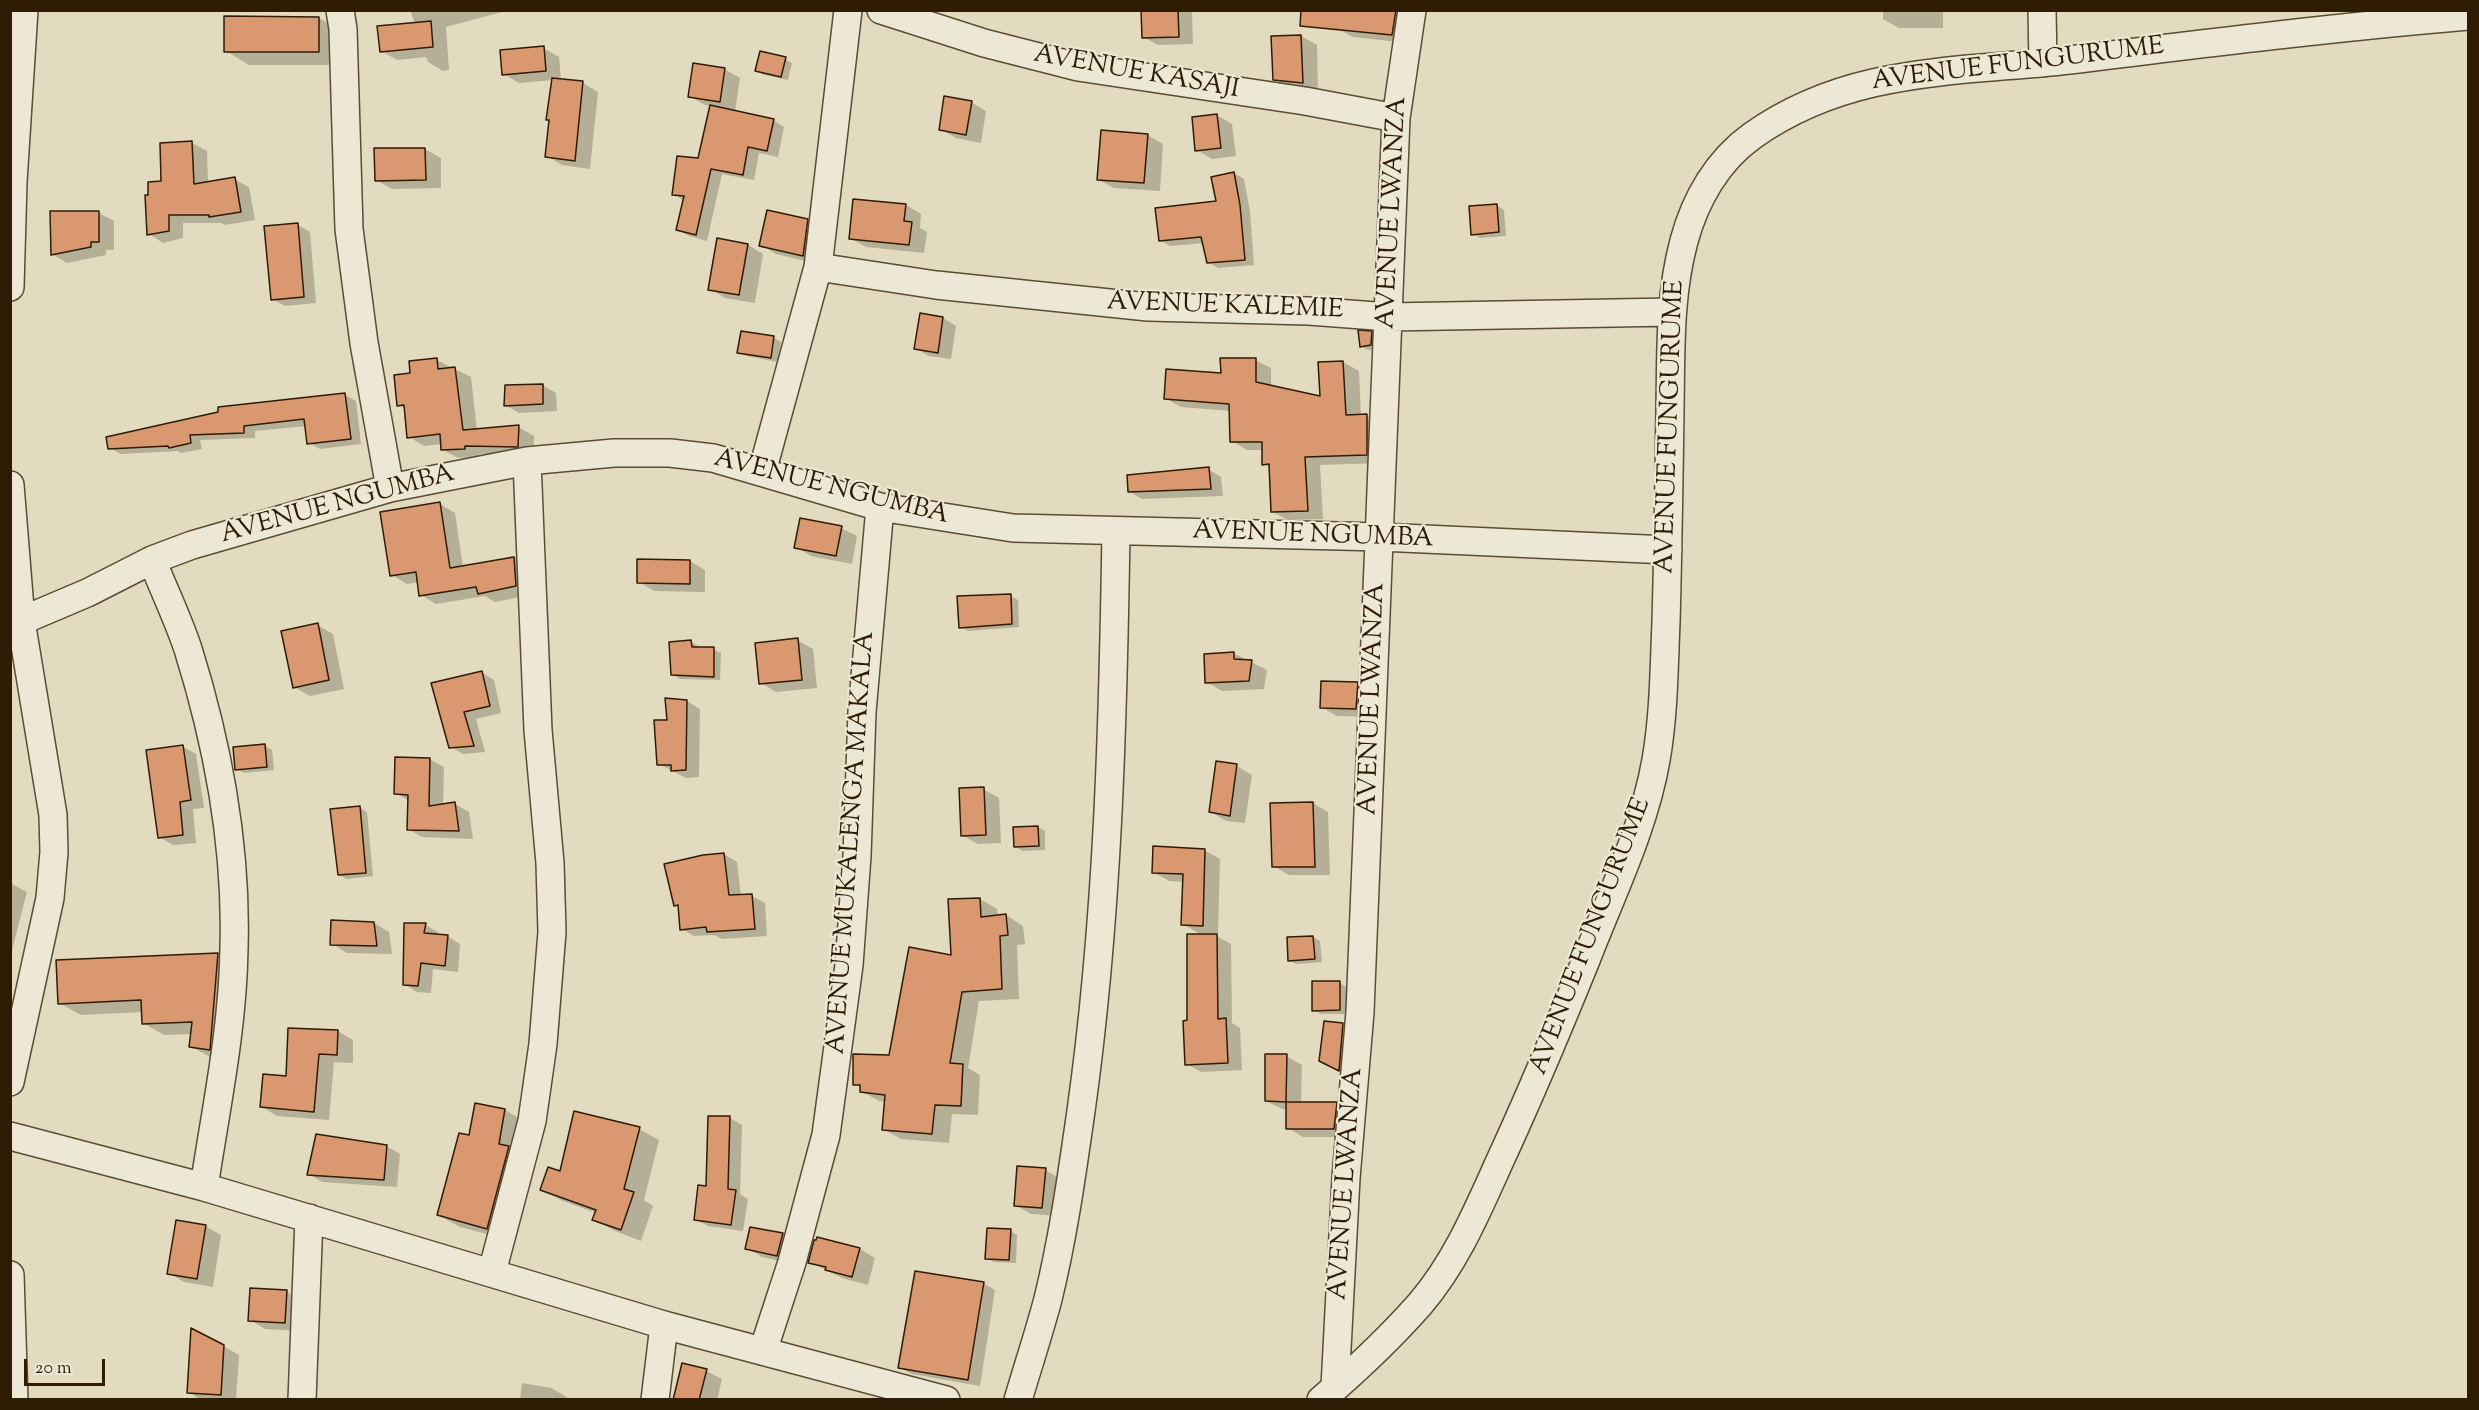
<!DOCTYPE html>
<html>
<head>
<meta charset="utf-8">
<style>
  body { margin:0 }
  #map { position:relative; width:2479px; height:1410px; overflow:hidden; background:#e3dbbf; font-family:"Sorts Mill Goudy",serif }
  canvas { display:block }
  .frame { position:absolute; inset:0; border:12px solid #2e1c04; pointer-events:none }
  .scale { position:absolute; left:24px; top:1359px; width:81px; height:27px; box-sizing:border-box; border:3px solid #2e1c04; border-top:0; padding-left:8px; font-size:18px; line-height:21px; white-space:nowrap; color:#2e1c04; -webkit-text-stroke:4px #ede8d5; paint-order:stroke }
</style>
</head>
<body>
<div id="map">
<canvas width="2479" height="1410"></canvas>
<div class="frame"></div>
<div class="scale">20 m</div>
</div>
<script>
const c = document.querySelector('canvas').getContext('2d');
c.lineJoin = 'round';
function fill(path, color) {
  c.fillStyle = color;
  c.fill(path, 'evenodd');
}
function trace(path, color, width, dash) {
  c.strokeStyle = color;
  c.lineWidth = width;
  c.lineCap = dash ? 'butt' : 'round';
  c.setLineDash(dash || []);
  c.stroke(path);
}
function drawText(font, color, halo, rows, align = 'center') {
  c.font = font + ' "Sorts Mill Goudy",serif';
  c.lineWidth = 4.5;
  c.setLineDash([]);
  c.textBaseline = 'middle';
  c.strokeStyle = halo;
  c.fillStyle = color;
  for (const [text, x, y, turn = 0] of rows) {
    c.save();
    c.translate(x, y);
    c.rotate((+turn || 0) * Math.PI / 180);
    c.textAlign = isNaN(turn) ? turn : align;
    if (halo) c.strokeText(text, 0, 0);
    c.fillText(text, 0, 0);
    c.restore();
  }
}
const shadow = new Path2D(`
  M410 10H505L506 11 446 27 449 70 443 71 428 62 426 57 397 60 381 51 415 24Z
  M1143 10H1192L1193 44 1158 45 1143 37Z
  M1340 10 1397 11 1411 19 1408 43 1353 37 1338 29Z
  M1883 10H1943V28H1899L1883 19Z
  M319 18 342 32V65H249L226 51Z
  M1301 36 1317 45 1318 91 1290 88 1275 79 1273 37Z
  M543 48 559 57 561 80 583 83 598 92 590 169 562 165 547 156 553 80 519 83 504 74Z
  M785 59 792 63 788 80 764 75 757 71Z
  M724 69 740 78 735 112 773 120 784 127 778 157 759 153 754 180 722 174 707 241 689 236 678 230 684 201 674 194 699 160 711 106 705 105 689 96Z
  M971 102 986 111 981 143 956 138 940 129Z
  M1217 115 1232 124 1236 156 1212 159 1197 150Z
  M1147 135 1163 144 1160 191 1114 188 1099 180Z
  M192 143 207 151 208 183 234 179 249 187 255 220 225 225 221 223H183V238L163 243 149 234 163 183Z
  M425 149 441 158V188L392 189 376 180V150Z
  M1234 173 1244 179 1250 212 1254 265 1218 268 1208 262 1204 243 1170 246 1160 240 1218 202Z
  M906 205 921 214 920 228 927 232 924 253 866 247 850 238Z
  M1496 205 1504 210 1506 236 1480 238 1473 234Z
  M99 213 114 221V250H106V255L67 263 52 254Z
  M807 220 823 229 819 264 776 254 761 245Z
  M298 225 310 232 316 303 285 306 272 299Z
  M748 245 763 254 755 303 725 298 710 289Z
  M921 315 943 318 956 326 951 359 929 356 915 348Z
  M1371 333 1378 337V349L1368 350 1361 346Z
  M774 338 781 342 778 362 746 356 739 352Z
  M437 360 471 377 477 430 518 427 534 436 533 455 479 454 480 457 458 458 442 449V444L424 446 409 437 406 409 398 405 412 375Z
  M1255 360 1271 368V387L1322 398 1320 364 1343 362 1359 371 1361 416H1367L1382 425V463L1320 465 1323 519 1288 520 1273 512 1271 468 1264 464 1263 450H1247L1232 441 1231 411 1181 407 1165 398Z
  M542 385 556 393 557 411 519 413 505 405Z
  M345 395 356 401 361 444 320 449 309 443 307 426 255 431V438L200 440 202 449 181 453 178 451 121 454 110 448Z
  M1208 469 1221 477 1223 496 1142 499 1129 491Z
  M440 504 455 513 463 567 513 556 528 565 531 595 495 602 485 596 436 604 421 595 419 582 407 584 392 575Z
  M841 528 857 536 852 564 811 556 796 547Z
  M690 561 705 570V592L654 591 639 582Z
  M1010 596 1018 600 1019 627 968 631 961 627Z
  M317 625 333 634 344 689 310 696 294 687Z
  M797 640 813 649 817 688 776 692 761 683Z
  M691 642 698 646V649H713L721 653 720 680 680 679 673 675Z
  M1233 653 1267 670 1264 689 1222 691 1207 682Z
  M481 672 494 680 501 713 476 719 485 752 463 754 451 747 433 684Z
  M1357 684 1373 693 1372 717 1337 716 1321 707Z
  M687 701 700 709 699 777 686 778 659 764Z
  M182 746 196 754 204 808 193 809 196 843 173 845 159 837Z
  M265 746 272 750 274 770 244 773 236 769Z
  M429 759 444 767 443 805 455 804 469 812 473 839 422 837 408 829 409 801 396 793Z
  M1218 763 1237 766 1252 775 1245 823 1226 821 1211 812Z
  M983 789 999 798 1001 843 978 844 963 836Z
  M1313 803 1328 812 1330 875H1289L1273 866Z
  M359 807 367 812 373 876 347 879 339 875Z
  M1038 827 1045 831V850L1022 851 1015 846Z
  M1204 850 1220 859 1218 934H1213L1231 944 1232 1023 1240 1028 1242 1070 1201 1072 1187 1064 1188 1022 1203 936 1183 924 1184 882 1169 881 1153 872Z
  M724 854 737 862 741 896H752L765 903 767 936 722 939 714 935 694 936 681 929 679 907 675 905Z
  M10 883 27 892 12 950H10Z
  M980 899 997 909 998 916 1006 915 1023 926 1025 944 1017 945 1019 999 979 1001 968 1068 980 1075 978 1115 952 1114 949 1143 901 1139 883 1129 886 1102 879 1101 861 1091V1088L855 1084 891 1056 952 957Z
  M374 923 389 932 392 954 347 953 332 944Z
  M425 925 438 932V935L447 936 460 944 458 972 433 969 431 993 417 992 404 984Z
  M1313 937 1320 941 1322 962 1296 964 1289 960Z
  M218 955 239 967 212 1058 190 1046 192 1034 164 1035 143 1023V1012L81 1015 59 1003Z
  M1339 983 1347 987V1014H1321L1314 1010Z
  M1343 1025 1358 1033 1354 1078 1336 1069Z
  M289 1029 338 1031 353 1040V1063L334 1062 329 1120 277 1116 262 1107 288 1078Z
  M1286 1056 1302 1065 1301 1103H1336L1352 1112 1349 1137H1303L1288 1128V1110L1282 1109 1266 1101Z
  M505 1110 527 1123 509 1240 460 1227 438 1215 470 1137Z
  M730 1118 742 1125 740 1194 748 1199 743 1231 708 1226 695 1219 708 1188Z
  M639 1129 659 1140 644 1200 653 1206 641 1241 615 1231 594 1220 596 1213 563 1201 542 1190 561 1173Z
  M386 1146 400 1154 397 1187 322 1182 309 1174Z
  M1045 1170 1061 1179 1057 1216 1031 1214 1015 1205Z
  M205 1226 221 1235 213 1287 184 1282 169 1273Z
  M751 1228 783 1235 798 1244 793 1264 762 1257 747 1248Z
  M1010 1231 1017 1235 1016 1263 994 1262 986 1258Z
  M860 1249 875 1258 868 1285 842 1278 810 1262Z
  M983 1283 995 1290 980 1386 912 1374 900 1368Z
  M287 1292 302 1301 300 1331 265 1329 250 1320Z
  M223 1346 239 1355 236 1400H201L189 1392Z
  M706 1371 722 1379 717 1400H675Z
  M522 1383 551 1388 567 1397 566 1400H520Z`);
const building = new Path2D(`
  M1141 10H1178L1179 37 1142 38Z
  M1301 10H1396L1392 35 1300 26Z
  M224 16 319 17V52H224Z
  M431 21 433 47 380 52 377 26Z
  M1301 35 1303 83 1273 80 1271 36Z
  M544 46 546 71 502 75 500 50Z
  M760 51 786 57 781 77 755 71Z
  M693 63 725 68 720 102 688 97Z
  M552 78 583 81 575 161 545 157 549 120H546Z
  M944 96 972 101 966 135 939 130Z
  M710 105 774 119 767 151 748 147 743 175 711 169 696 235 676 230 684 196 672 195 677 156 698 158Z
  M1217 114 1221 148 1195 151 1192 117Z
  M1101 130 1148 134 1144 183 1097 180Z
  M192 141 194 184 235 177 241 212 209 217V215H169V231L147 235 145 195H148V182L161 181 160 143Z
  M374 148H425L426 180 375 181Z
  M1234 172 1240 205 1245 260 1207 263 1201 237 1159 241 1155 208 1216 201 1211 177Z
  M853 199 906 204 904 221 912 222 909 245 849 239Z
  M1497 204 1499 232 1471 235 1469 206Z
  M767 210 808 219 803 256 759 246Z
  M50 211H99V242H91V247L51 255Z
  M298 223 304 297 271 300 264 226Z
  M717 238 748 244 739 295 708 290Z
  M920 313 943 317 938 353 914 349Z
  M1358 330 1372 331 1371 345 1360 347Z
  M741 331 774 336 771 358 737 353Z
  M437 358 438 369 455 367 463 430 519 425 518 447 465 446V449L441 450 440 434 407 438 404 405 397 406 394 375 410 373 409 361Z
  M1220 358H1256V382L1320 396 1318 362 1343 361 1346 415 1367 414V455L1305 457 1308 511 1271 512 1269 464 1262 465V442H1230L1229 404 1164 399 1166 369 1221 373Z
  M543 384V404L504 406 505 385Z
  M345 393 351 439 307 444 304 419 244 426V433L190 435 191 443 169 448 168 446 108 449 106 437 218 412V407Z
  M1209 467 1211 489 1128 492 1127 475Z
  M440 502 450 568 514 557 516 586 478 594 476 587 419 596 416 572 390 576 380 512Z
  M800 518 842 526 836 556 794 548Z
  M637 559 690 560V584L637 583Z
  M1011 594 1012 624 959 628 957 596Z
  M318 623 329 680 293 688 281 631Z
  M798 638 802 680 759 684 755 643Z
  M691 640 692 647H714V677L671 675 669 642Z
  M1234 652V659L1252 660 1249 681 1205 683 1204 654Z
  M482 671 490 706 464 712 474 746 449 748 431 683Z
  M1321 681 1358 682 1356 709 1320 708Z
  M665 698 687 700 686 770 671 771V765H657L654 720H667Z
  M265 744 267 767 235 770 233 747Z
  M183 745 191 800 180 802 183 835 158 838 146 750Z
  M395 757 430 758 429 806 455 802 459 831 407 830 408 795 394 794Z
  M1216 761 1237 764 1230 816 1209 812Z
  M984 787 986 835 961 836 959 788Z
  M1313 802 1315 867H1272L1270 803Z
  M360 806 366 873 338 875 330 809Z
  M1038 826 1039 846 1014 847 1013 827Z
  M1153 846 1205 849 1203 926 1181 925 1183 874 1152 873Z
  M724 853 729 895 752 894 755 929 707 932 706 927 680 930 678 905 674 906 664 864 703 855Z
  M980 898 981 917 1006 914 1008 935 1000 936 1002 989 962 992 950 1063 963 1064 961 1106 935 1105 932 1134 882 1130 885 1095 860 1092V1085H853V1054L889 1055 909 947 951 955 948 899Z
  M331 920 374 922 377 946 330 945Z
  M404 923H426L424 933 448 935 445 966 421 963 418 986 403 985Z
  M1187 934H1217L1218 1019 1226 1018 1228 1063 1185 1065 1183 1021 1187 1020Z
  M1313 936 1315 959 1288 961 1287 937Z
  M218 953 210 1050 189 1047 192 1022 142 1024 141 1000 58 1004 56 960Z
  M1312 981H1340V1010L1312 1011Z
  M1324 1021 1343 1023 1339 1071 1319 1061Z
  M288 1028 338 1030 337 1055 319 1054 314 1112 260 1107 263 1074 286 1076Z
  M1265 1054H1287L1286 1102 1265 1101Z
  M1286 1102H1337L1334 1129H1286Z
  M475 1103 505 1109 499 1144 509 1146 487 1229 437 1215 459 1133 469 1135Z
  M574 1111 640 1127 624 1189 634 1192 621 1230 592 1220 596 1210 540 1190 548 1167 560 1171Z
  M708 1116H730L728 1189 736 1190 731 1225 694 1220 698 1185 706 1186Z
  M316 1134 387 1145 384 1180 307 1175Z
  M1017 1166 1046 1168 1042 1208 1014 1206Z
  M176 1220 206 1225 197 1279 167 1274Z
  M750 1227 783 1233 777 1256 745 1249Z
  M987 1228 1011 1229 1009 1260 985 1259Z
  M817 1237 860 1248 852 1277 825 1270 826 1267 808 1263 814 1240H816Z
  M915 1271 984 1282 968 1380 898 1368Z
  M250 1288 287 1290 285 1323 248 1321Z
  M191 1328 224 1345 221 1395 187 1393Z
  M682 1363 707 1369 699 1400H673Z`);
const street = new Path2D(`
  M340 10 343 29 349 229 364 343 390 488
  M881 10 984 43 1078 67 1305 101 1396 118
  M2042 10 2043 63
  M818 267 936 285 1148 307 1309 311 1389 317 1671 312
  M10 287 13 182 24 10
  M762 472 818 267 848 10
  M10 485 21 621 53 815 54 852 50 898 10 1082
  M152 560C164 590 178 619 188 649 218 745 237 848 234 948 233 1028 216 1108 204 1187
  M10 628 21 621 87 593 152 560 192 545 390 488 527 461 614 453H670L713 458 880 507 1013 528 1380 537 1668 550
  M10 1136 204 1187 664 1325 946 1400
  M492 1272 532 1121 543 1044 552 932 550 863 538 730 527 461
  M10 1275 14 1400
  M763 1351 792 1262 826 1135 849 965 857 856 862 712 880 507
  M1335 1387 1346 1178 1360 1012 1396 118 1412 10
  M302 1400 309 1218
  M655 1400 664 1325
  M1018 1400C1028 1366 1039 1333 1048 1299 1063 1238 1072 1174 1081 1111 1108 919 1113 725 1116 531
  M1321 1400C1356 1370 1390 1338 1420 1304 1455 1263 1476 1214 1498 1165 1529 1098 1558 1029 1586 960 1611 895 1644 829 1656 760 1664 714 1664 668 1666 622 1668 552 1669 481 1670 410 1671 353 1669 296 1684 241 1695 200 1717 161 1752 136 1852 65 1962 73 2078 59 2208 43 2338 27 2468 16`);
const streetNames = [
  ["AVENUE FUNGURUME",2018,66,-7],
  ["AVENUE KASAJI",1136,74,10],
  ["AVENUE LWANZA",1394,213,-87],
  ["AVENUE KALEMIE",1225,308,2],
  ["AVENUE FUNGURUME",1672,427,-88],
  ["AVENUE NGUMBA",831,489,14],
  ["AVENUE NGUMBA",338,506,-15],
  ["AVENUE NGUMBA",1313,537,2],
  ["AVENUE LWANZA",1374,699,-88],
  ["AVENUE MUKALENGA MAKALA",853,843,-86],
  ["AVENUE FUNGURUME",1592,937,-69],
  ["AVENUE LWANZA",1348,1184,-86]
];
fill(shadow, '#0003');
fill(building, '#d99870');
trace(building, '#2e1c04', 1.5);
trace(street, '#5b4c33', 30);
trace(street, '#ede8d5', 27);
drawText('26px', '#2e1c04', '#ede8d5', streetNames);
</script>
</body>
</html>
